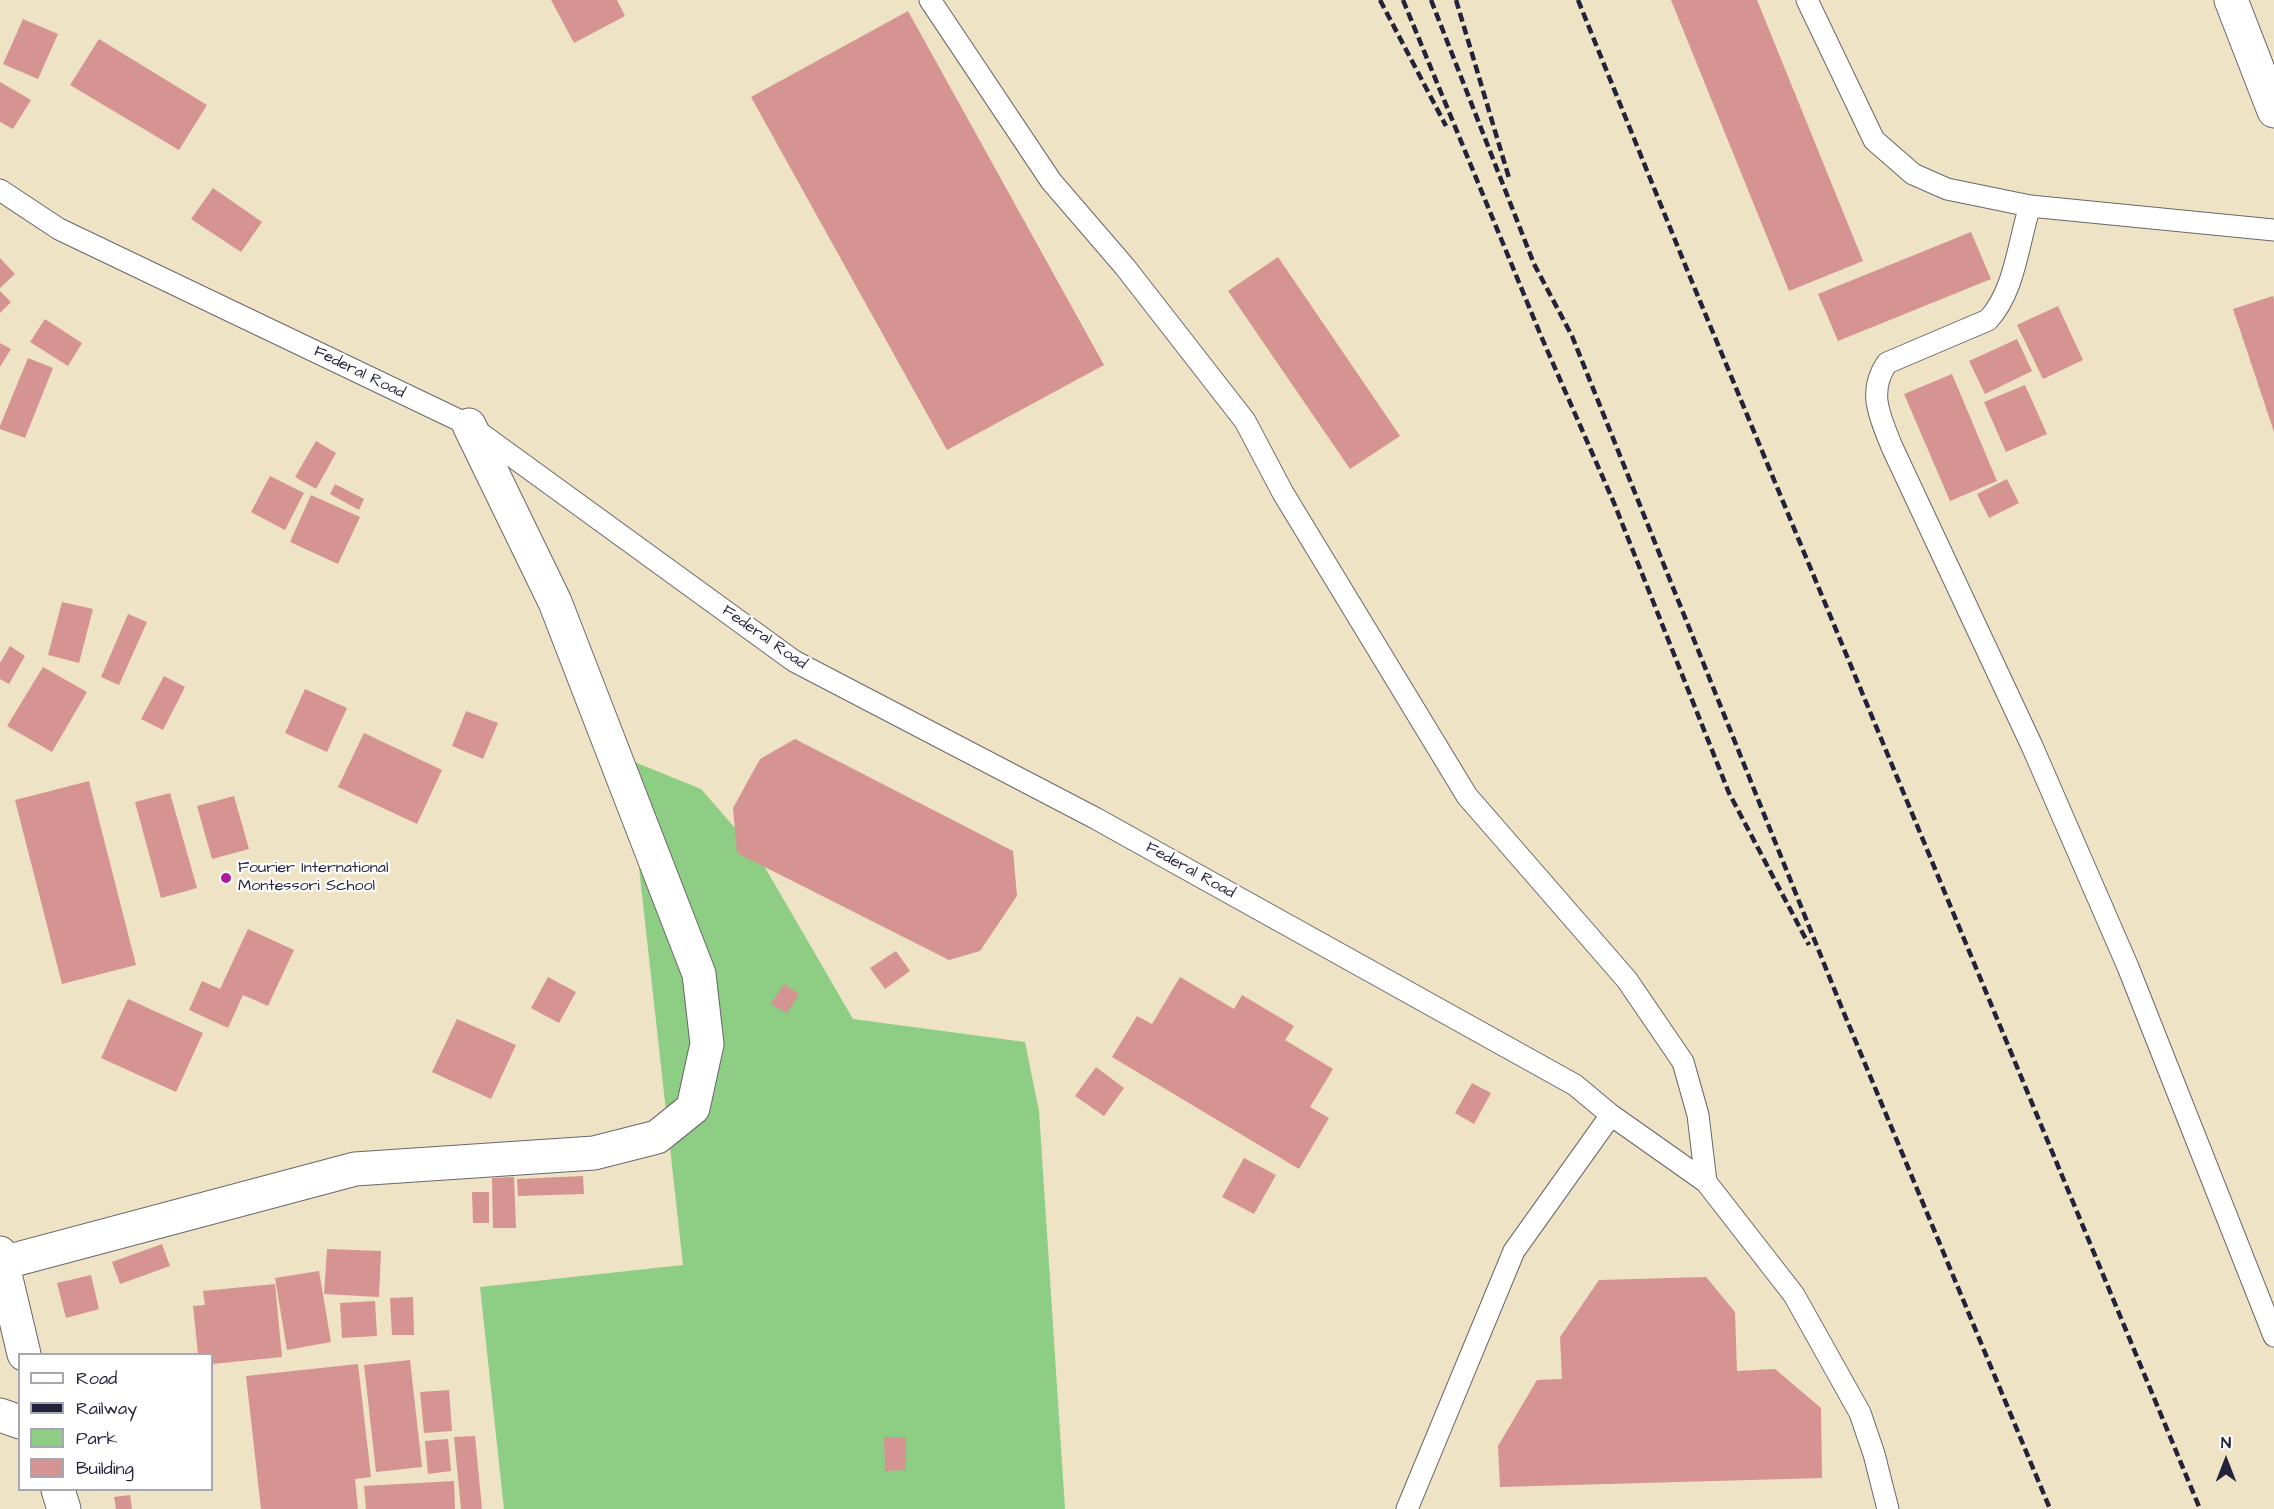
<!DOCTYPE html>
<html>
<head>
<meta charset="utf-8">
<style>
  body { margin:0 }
  #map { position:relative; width:2274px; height:1509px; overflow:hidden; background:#efe3c5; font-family:"Architects Daughter",sans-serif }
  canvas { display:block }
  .legend { position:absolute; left:18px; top:1353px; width:195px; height:138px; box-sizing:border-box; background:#fff; border:2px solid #a7a7b1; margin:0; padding:8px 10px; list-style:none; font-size:18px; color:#22223b }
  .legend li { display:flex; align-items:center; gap:12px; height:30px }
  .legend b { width:30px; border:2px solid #a7a7b1 }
  .north { position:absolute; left:2196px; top:1431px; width:60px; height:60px; -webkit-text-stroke:4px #fff; paint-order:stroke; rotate:0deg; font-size:16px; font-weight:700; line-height:24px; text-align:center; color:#22223b }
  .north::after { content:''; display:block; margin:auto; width:21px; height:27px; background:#22223b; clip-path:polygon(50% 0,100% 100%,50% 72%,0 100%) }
</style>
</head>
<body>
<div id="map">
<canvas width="2274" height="1509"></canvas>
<ul class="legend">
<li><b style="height:8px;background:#fff"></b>Road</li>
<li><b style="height:8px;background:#22223b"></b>Railway</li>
<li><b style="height:16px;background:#8dcd84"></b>Park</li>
<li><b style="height:16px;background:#d59491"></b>Building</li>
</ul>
<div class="north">N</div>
</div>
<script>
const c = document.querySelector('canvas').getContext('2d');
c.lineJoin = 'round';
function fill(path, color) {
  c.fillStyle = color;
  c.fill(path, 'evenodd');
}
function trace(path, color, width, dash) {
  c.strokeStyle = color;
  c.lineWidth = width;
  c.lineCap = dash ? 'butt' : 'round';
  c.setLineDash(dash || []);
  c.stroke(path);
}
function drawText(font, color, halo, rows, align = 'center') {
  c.font = font + ' "Architects Daughter",sans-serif';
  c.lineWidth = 4.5;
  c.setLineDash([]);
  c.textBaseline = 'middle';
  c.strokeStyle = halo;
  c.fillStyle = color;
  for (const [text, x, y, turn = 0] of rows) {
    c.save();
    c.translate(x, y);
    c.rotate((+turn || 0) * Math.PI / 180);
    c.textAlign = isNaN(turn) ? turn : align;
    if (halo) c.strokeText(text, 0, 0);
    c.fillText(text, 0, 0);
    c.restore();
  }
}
const green = new Path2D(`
  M627 759 701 789 756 852 853 1019 1025 1042 1039 1111 1065 1509H504L480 1287 683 1265Z`);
const building = new Path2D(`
  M551 0H617L625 16 574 43Z
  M1671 0H1757L1863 261 1789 291Z
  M908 11 1104 365 947 450 751 97Z
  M23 19 58 34 38 79 3 64Z
  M99 39 207 105 179 150 70 85Z
  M0 82 31 100 13 129 0 122Z
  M213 188 262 222 241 252 191 219Z
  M1971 232 1991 279 1838 341 1818 294Z
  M1278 257 1400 436 1350 469 1228 291Z
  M0 258 15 274 0 288Z
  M0 291 11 302 0 313Z
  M2273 296 2274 300V432L2233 309Z
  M2058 306 2083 360 2043 379 2017 325Z
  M45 319 82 343 68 366 30 342Z
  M2017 339 2032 371 1985 394 1969 361Z
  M0 343 11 349 0 367Z
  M28 358 53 368 25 438 0 429V426Z
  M1952 374 1997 481 1950 501 1904 394Z
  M2025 385 2047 434 2006 452 1984 402Z
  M316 441 336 453 316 489 295 477Z
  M270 476 304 493 285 530 251 512Z
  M2007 479 2019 503 1989 518 1977 494Z
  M335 484 364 499 359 510 330 494Z
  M311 495 360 517 338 564 290 542Z
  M62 602 93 609 79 663 48 655Z
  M128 614 147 622 119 685 101 677Z
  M10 646 25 656 9 684 0 679V663Z
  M43 667 87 692 52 752 7 726Z
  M164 676 185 687 163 730 141 719Z
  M305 689 347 708 327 752 285 733Z
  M466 711 498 723 483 759 452 746Z
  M364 733 442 770 417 824 338 787Z
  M795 739 1013 851 1017 896 980 951 949 960 737 853 733 808 760 759Z
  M89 781 136 965 62 984 15 800Z
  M170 793 197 888 161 898 135 802Z
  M234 796 249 849 212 859 197 806Z
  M248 929 294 950 268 1006 243 995 228 1028 189 1010 202 981 220 989Z
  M896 951 910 971 885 989 870 968Z
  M548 977 576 992 559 1023 531 1008Z
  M1180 977 1234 1009 1242 995 1294 1026 1285 1040 1333 1069 1310 1107 1329 1118 1299 1169 1112 1057 1137 1016 1152 1024Z
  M784 984 799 994 787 1013 771 1004Z
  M128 999 203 1033 176 1092 101 1058Z
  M457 1019 516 1045 491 1099 432 1072Z
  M1096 1067 1124 1088 1104 1116 1075 1096Z
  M1472 1083 1491 1093 1474 1124 1455 1113Z
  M1244 1158 1276 1175 1254 1214 1222 1197Z
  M583 1176 584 1194 518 1196 517 1179Z
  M514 1177 516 1228H493L492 1178Z
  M472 1192H489V1223H473Z
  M162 1244 170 1266 120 1284 112 1262Z
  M327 1249 381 1251 379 1297 324 1294Z
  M319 1271 331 1342 287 1350 275 1278Z
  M91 1275 99 1309 66 1318 57 1283Z
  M1706 1277 1735 1312 1737 1371 1775 1369 1821 1408 1822 1478 1500 1487 1498 1446 1537 1380 1562 1379 1560 1337 1599 1280Z
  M275 1284 282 1357 212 1364V1354H198L193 1306 205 1305 203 1291Z
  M413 1297 414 1335H392L390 1298Z
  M375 1301 377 1336 342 1338 340 1303Z
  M410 1360 422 1467 376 1472 364 1365Z
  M358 1364 371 1477 355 1479 358 1509H261L246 1376Z
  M449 1390 452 1431 424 1433 420 1392Z
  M475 1436 482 1509H461L454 1437Z
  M884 1437H906V1470L885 1471Z
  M448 1439 451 1471 428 1474 425 1441Z
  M454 1481 455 1509H366L364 1486Z
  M130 1495 132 1509H116L114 1497Z`);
const service = new Path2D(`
  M930 0 1051 181 1125 267 1245 421 1283 493 1467 796 1627 980 1683 1062 1698 1115 1706 1182
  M1807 0 1874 140 1913 174 1947 189 2030 206 2274 230
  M0 190 59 229 469 425 794 661 1095 818 1575 1085 1611 1115 1706 1182 1794 1295 1860 1413 1874 1454 1888 1509
  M2030 206C2018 243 2015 291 1988 320L1887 363C1867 392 1880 417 1892 447L2032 746 2128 967 2274 1336
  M1407 1509 1514 1251 1611 1115`);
const minor = new Path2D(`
  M0 1253 24 1354
  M2 1263 355 1169 594 1153 657 1137 693 1108 707 1044 699 974 555 602 469 425
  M0 1415 20 1422
  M58 1490 64 1509`);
const primary = new Path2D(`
  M2231 0 2274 111`);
const rail = new Path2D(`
  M1380 0 1446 126
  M1403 0 1541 336 1614 503 1729 793 1809 945
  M1431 0 1534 264 1572 336 1841 1006 2050 1509
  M1456 0 1509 178
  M1578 0 1690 277 2200 1509`);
const markers = [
  [226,878,6,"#b5179e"]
];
const streetNames = [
  ["Federal Road",359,373,26],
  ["Federal Road",764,638,35],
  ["Federal Road",1190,871,29]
];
const poiNames = [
  ["Fourier International",238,869],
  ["Montessori School",238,887]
];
fill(green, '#8dcd84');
fill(building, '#d59491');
trace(service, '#6a666b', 23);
trace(minor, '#6a666b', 35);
trace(primary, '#6a666b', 35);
trace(service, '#fff', 21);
trace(minor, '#fff', 33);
trace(primary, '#fff', 33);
trace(rail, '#22223b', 4.5, [9, 4.5]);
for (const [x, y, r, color] of markers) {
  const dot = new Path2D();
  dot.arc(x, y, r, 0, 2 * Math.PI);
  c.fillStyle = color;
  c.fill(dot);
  trace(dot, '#fff', 2);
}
drawText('16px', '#22223b', '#fff', streetNames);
drawText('16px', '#22223b', '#fff', poiNames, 'left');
</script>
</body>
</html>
